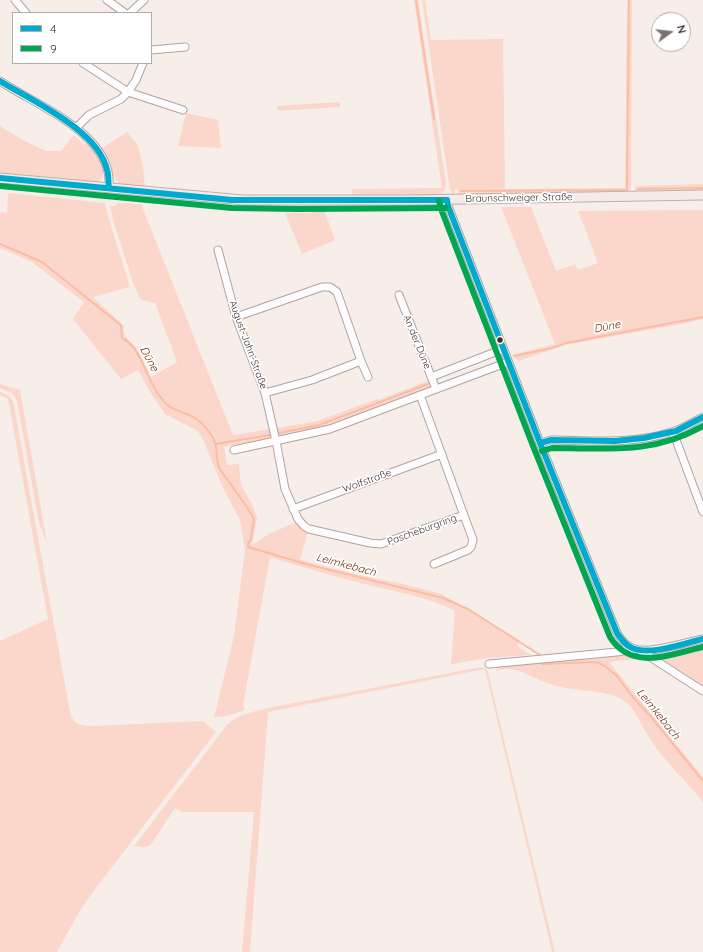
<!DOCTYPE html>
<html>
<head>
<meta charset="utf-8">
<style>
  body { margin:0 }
  #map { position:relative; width:703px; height:952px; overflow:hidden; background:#f7eeea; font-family:Quicksand,sans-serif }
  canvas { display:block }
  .legend { position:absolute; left:12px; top:12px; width:140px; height:52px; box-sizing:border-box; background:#fff; border:1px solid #b1acaa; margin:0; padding:5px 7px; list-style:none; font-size:12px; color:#3b2f2b }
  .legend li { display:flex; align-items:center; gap:8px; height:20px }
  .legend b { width:20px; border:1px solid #b1acaa }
  .north { position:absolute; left:651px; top:12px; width:40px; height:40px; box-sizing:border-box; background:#fff; border:1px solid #b1acaa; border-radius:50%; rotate:75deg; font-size:11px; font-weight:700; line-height:16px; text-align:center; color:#3b2f2b }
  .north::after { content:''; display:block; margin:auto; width:14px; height:18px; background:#7d726e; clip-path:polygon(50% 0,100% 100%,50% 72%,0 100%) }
</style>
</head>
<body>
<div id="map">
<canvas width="703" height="952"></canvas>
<ul class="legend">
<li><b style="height:5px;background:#00a9ce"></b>4</li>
<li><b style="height:5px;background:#00a651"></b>9</li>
</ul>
<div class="north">N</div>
</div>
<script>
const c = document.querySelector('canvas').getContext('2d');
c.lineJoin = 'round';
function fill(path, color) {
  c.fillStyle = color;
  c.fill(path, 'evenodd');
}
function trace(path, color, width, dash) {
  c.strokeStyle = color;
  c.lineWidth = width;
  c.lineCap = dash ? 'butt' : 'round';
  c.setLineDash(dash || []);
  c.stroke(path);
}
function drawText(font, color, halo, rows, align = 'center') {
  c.font = font + ' Quicksand,sans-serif';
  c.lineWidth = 3.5;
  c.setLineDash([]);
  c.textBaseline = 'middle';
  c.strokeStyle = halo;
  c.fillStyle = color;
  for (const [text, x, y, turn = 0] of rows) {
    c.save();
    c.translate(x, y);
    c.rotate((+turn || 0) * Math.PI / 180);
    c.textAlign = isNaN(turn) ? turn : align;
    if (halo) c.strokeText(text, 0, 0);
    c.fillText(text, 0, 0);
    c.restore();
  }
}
const green = new Path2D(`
  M414 0H418L446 184 445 189 442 194 439 196H353L352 189 442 188Z
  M422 0H425L431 40 503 39 505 189 625 188 627 0H632L631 180V188L628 192 459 195 458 193 459 190 455 189 454 194 450 190Z
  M340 102V107L278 111 277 106Z
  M186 113 218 120 221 148 178 146Z
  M0 126 25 141 46 151H61L74 135 83 144H87C93 150 111 173 100 180 99 181 96 182 94 182L0 174Z
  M127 132 138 146 143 166 145 187 120 185 115 179 108 159 101 149Z
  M703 184V191L635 193V186Z
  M8 193 105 203 108 216 130 287 93 297 125 327 123 329 126 337 137 349 151 377 177 362 155 303 141 300 134 286 113 220 110 206H115L118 203 141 204 233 435 270 429 271 433 270 438 224 447 227 465 239 464 241 485 252 504 257 518 252 545 269 534 296 522 300 528 308 532 300 560 359 575 404 584 441 594 463 606 519 640 517 646 531 655 487 658 451 664 455 611C427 596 392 591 361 583 331 576 300 566 270 557L243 705 245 710 227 716 214 717 234 636 245 550 240 520 224 490 204 442 198 431 165 414 152 395 138 370 121 379 73 319 84 302 32 262 0 248V212L7 213Z
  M501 207H531L556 271 575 264 578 270 598 263 578 211 703 210V319L687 323 565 345 518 361 517 359 514 358 512 355 555 344Z
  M324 210 335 240 302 254 285 213H310Z
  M428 381 431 388 322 429 282 437 279 435 277 428 317 421 377 399 378 400Z
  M0 384 20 390 47 543 39 523 17 401 12 393 0 388Z
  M0 392C9 395 12 397 14 406L70 712C73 724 80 726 92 726L203 721 216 732 95 889 79 912 57 952H0V641L48 619 8 399 0 395Z
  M703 643V688L662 662 664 651Z
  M636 654 641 655 642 658 609 662 703 777V802C688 783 669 766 655 746 649 738 644 729 639 720 634 711 629 702 619 698 597 688 570 692 547 683 530 677 515 664 496 671L498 665Z
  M481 667 487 669 555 952H552L485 669 268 712 250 952H242L254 812H182L175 808 150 846 144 847 134 846 227 725C238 714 253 712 268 708Z`);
const stream = new Path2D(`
  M416 0 434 119
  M638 189 703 188
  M461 191 627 190 629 0
  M0 244 42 262 112 318 121 325 122 338C141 347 146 377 158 394 161 398 166 404 170 407 178 412 188 413 195 418 202 423 208 430 212 436 219 447 215 457 219 468L247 507 254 519 251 539 248 544V547L306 564 443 598 468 609 540 655 541 657
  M514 356 552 348 566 343 703 317
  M279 433 319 425 428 384
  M216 444 270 435
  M541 662 542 664 596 662 605 666 617 676 631 695 652 718 703 781`);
const minor = new Path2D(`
  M15 0 26 13
  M107 0 125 13
  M130 13 144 0
  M151 50 185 47
  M83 63 128 92 183 110
  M0 81C37 106 114 134 109 188
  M76 128 89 115 121 99 128 92 136 80 143 63
  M447 200 448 206 540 443 617 633C621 640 627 647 635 649 651 654 686 642 703 639
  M218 250 236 317 265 393 276 441 285 489 298 519 304 526 309 529 370 543 381 544 464 515
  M399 295 436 389
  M236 317 322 287H330L337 292 361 361 312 380 265 393
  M361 361 368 377
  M431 377 503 349
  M420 395 473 540 471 547 468 550 434 564
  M673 432 703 512
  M540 443 551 440H558C597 441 634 444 672 432 683 429 693 422 703 417
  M234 450 330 429 508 362
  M293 509 442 454
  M641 651 703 691
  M489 664 617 652 634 649`);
const major = new Path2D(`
  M0 178 243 200H408L703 195`);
const bus1 = new Path2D(`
  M0 81C32 101 98 130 107 170 109 175 108 182 109 188
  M0 178 232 200H447
  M447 200 448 206 540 443 617 633C621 639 625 645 632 648 651 656 684 643 703 639
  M540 443 551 440 615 441 644 438 676 431 703 417`);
const bus2 = new Path2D(`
  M0 186 232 208 297 209 447 208
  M439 201 441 209 533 446 610 637C632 672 671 654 703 647
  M542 451 552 448C608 448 651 455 703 426`);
const markers = [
  [500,340,3.5,"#3b2f2b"]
];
const streetNames = [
  ["Braunschweiger Straße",519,198,-1],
  ["An der Düne",417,342,68],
  ["August-Jahn-Straße",248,345,70],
  ["Wolfstraße",367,481,-20],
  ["Pascheburgring",422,530,-20]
];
const waterNames = [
  ["Düne",607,327,-11],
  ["Düne",149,359,62],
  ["Leimkebach",346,565,15],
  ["Leimkebach",658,714,51]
];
fill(green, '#fad7ca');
trace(stream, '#fabca5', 2);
trace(minor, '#aea5a1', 9);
trace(major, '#bfb0ab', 11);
trace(minor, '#fefcfc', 7);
trace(major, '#f2ebe8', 9);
trace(bus1, '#00a9ce', 6);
trace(bus2, '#00a651', 6);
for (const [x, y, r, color] of markers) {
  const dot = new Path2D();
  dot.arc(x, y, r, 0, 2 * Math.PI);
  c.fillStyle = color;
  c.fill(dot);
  trace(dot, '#fff', 1.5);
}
drawText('10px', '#3b2f2b', '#fff', streetNames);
drawText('italic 11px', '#752a0a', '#fff', waterNames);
</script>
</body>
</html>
